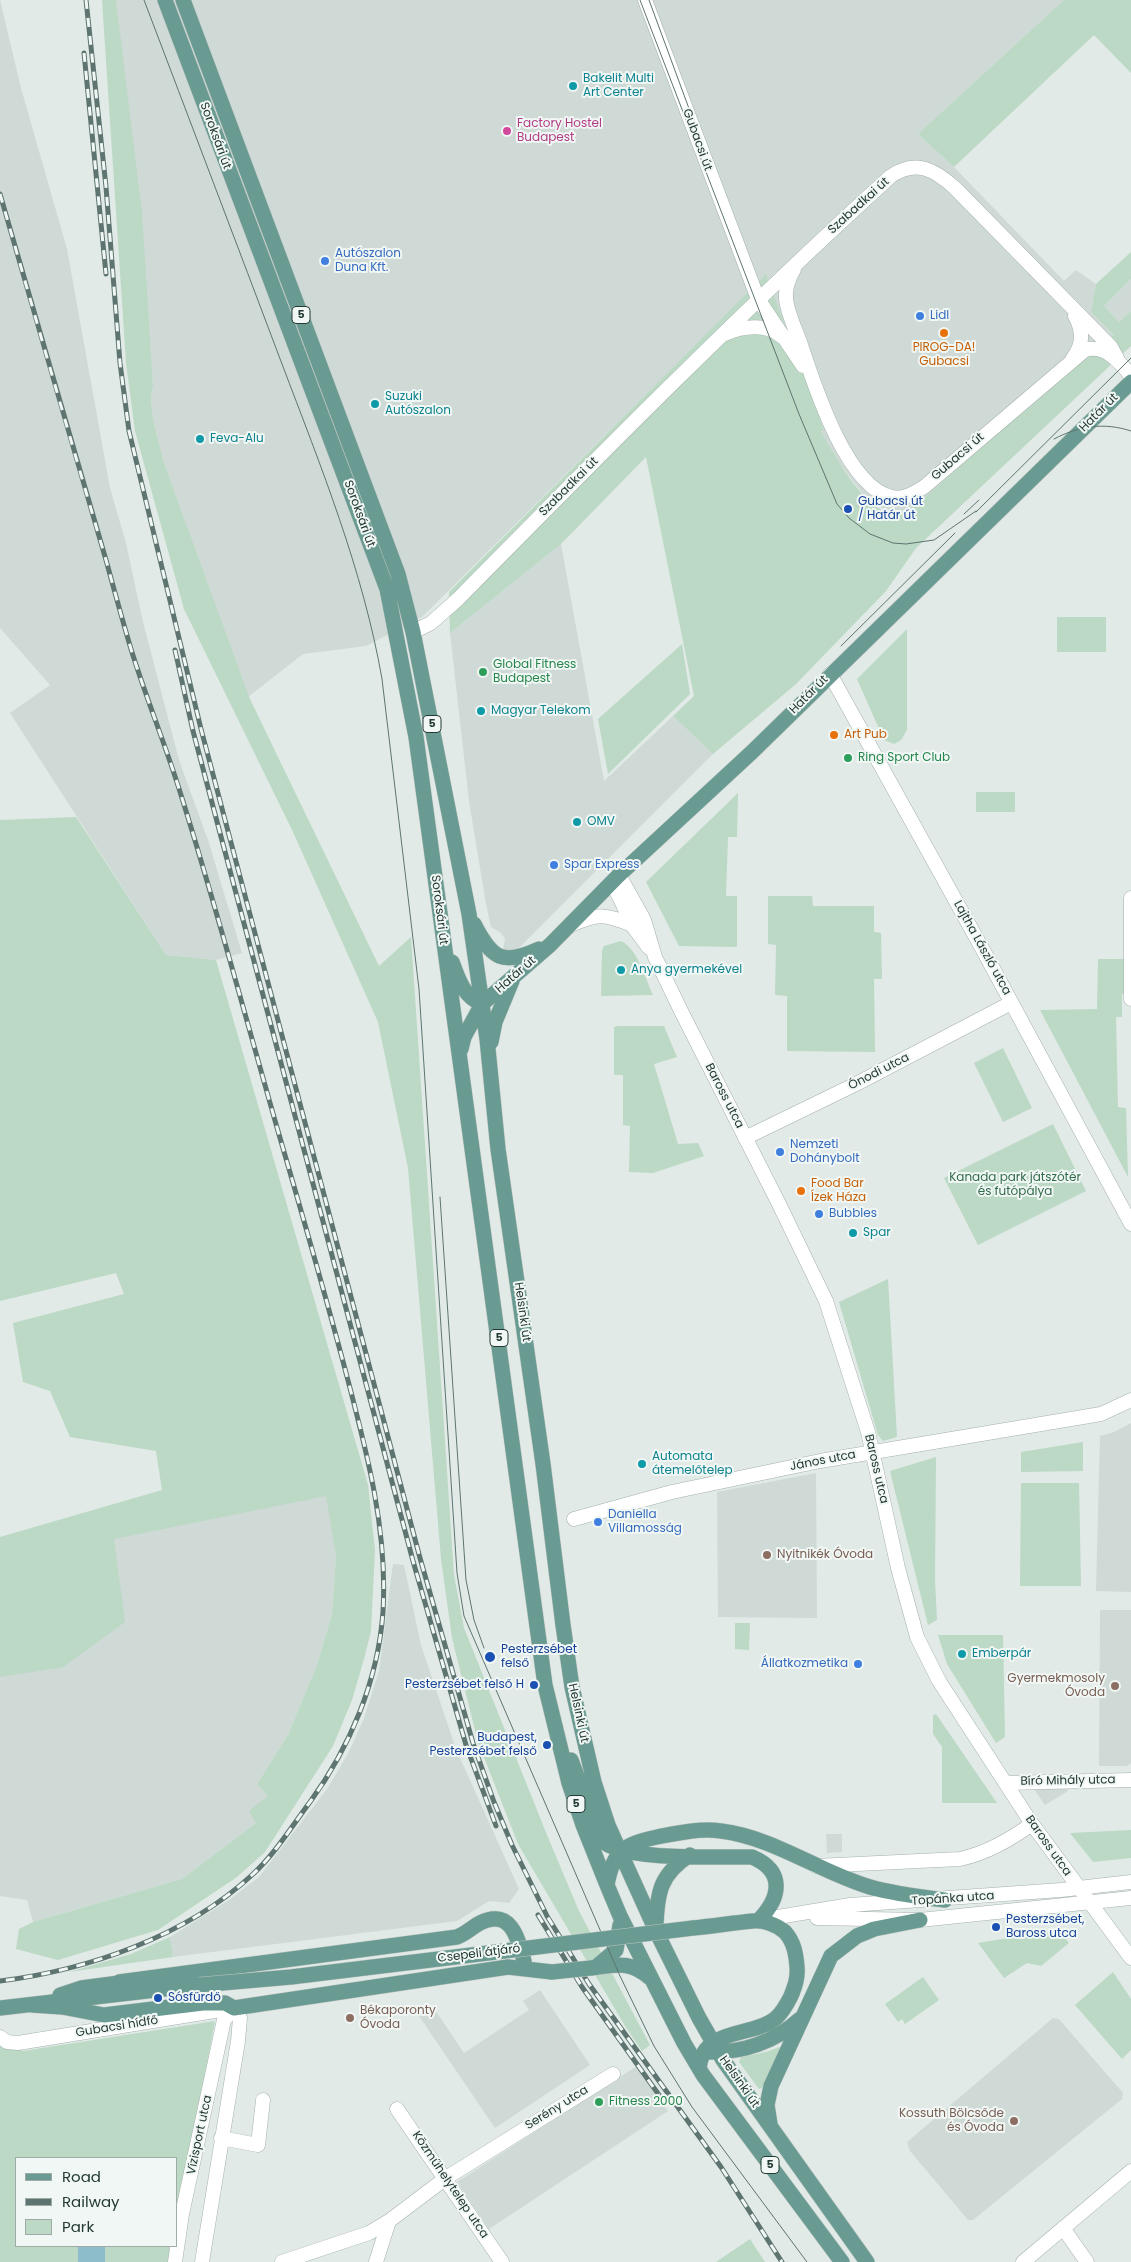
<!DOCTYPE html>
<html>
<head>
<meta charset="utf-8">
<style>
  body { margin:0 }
  #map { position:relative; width:1131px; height:2262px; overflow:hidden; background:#e1eae6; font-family:Poppins,sans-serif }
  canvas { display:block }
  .legend { position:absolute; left:15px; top:2157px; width:162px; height:90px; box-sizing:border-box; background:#f1f7f4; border:1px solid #9faba7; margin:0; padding:6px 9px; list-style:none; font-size:15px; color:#233934 }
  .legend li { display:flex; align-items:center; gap:10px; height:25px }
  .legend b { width:25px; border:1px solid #9faba7 }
</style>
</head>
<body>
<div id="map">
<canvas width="1131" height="2262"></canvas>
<ul class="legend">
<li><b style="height:6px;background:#699b92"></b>Road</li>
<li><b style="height:6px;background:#5d7470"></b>Railway</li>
<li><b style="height:14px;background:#bbd9c5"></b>Park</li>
</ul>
</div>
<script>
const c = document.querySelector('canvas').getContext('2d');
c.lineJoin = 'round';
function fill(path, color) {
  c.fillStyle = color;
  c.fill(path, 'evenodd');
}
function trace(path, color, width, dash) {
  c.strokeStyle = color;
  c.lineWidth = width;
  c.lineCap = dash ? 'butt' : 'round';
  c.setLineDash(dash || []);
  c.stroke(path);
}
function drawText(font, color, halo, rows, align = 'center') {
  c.font = font + ' Poppins,sans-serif';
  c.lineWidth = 4;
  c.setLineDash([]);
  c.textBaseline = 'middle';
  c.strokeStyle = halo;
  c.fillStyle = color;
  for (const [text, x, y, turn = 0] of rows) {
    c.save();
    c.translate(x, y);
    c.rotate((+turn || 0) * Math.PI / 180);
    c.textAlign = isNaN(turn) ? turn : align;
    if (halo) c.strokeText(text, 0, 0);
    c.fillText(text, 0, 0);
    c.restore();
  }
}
const built = new Path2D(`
  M0 0 21 88 67 249 110 488 126 543 143 622 179 760 209 843 242 953 216 960 166 955 10 713 50 685 0 628Z
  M116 0H1064L918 134 954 167 1064 281 1076 270 1096 284 1091 312 1114 335 1082 359 914 507 901 512H888L863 494 835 458 821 431 824 429 766 275 422 617 366 646 303 654 248 697 164 463 153 420 151 398 153 386 147 301Z
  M1131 279V311L1119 322 1104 306Z
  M561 544 604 781 673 716 713 754 520 947 511 952 503 950 505 939 501 933 491 927 486 904 469 801 450 633Z
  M1131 1423V1592L1096 1591 1100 1436 1114 1432Z
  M816 1473 817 1618 718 1617 717 1492Z
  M327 1495 336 1555 332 1614 317 1665 288 1735 257 1784 269 1796 256 1823 182 1879 33 1922 27 1900 0 1896V1562Z
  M393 1564 404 1565 421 1645 456 1749 519 1889 509 1903 489 1901 457 1921 173 1957 170 1937 229 1900 259 1877 327 1789 349 1752 364 1718 379 1671Z
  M1100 1610H1131V1763L1127 1766H1099Z
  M1067 1783 1068 1791 1045 1805 1031 1785Z
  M826 1834H842V1852L827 1853Z
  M540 1990 590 2065 495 2128 419 2016 433 2007 464 2053 529 2010 523 2001Z
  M1053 2018 1059 2019 1123 2093 1122 2099 973 2220H968L910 2151 907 2142Z
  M637 2066 668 2111 489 2229 457 2182Z`);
const green = new Path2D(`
  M102 0H116L142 213 153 386 151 398 153 420 164 463 249 697 379 966 411 937 454 1575 464 1628 547 1835 579 1911 650 2045 642 2051 625 2026 518 1844 478 1742 452 1638 441 1559 408 1168 378 1022 293 832 184 609 135 431 126 363Z
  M1064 0H1131V73L1094 35 954 167 918 134Z
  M1131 252V279L1104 306 1119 322 1131 311V346L916 548 886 591 796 684 713 754 673 716 694 696 646 457 561 544 450 633 449 592 766 274 824 430 821 431C832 452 863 507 888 512 897 514 907 510 915 506L1082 359 1114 335 1091 312 1096 284Z
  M1057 617H1106V652H1057Z
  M907 629V730L901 740 894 744 884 740 857 679Z
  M682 644 690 694 608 774 598 719Z
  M976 792H1015V812H976Z
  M738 793 737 837H728L726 896H737V947L679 946 646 882Z
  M76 817 166 955 216 960 368 1485 375 1550 371 1631 364 1659 352 1700 333 1746 265 1852 237 1877 158 1930 58 1960 16 1949 19 1929 33 1922 182 1879 256 1823 249 1811 268 1796 257 1784 288 1735 317 1665 332 1614 336 1555 326 1496 114 1539 125 1622 63 1667 0 1677V1537L162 1490 156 1451 70 1437 50 1391 23 1382 13 1323 124 1294 116 1273 0 1301V820Z
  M768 896H812L813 906H874V932L881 933 882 979H874L875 1052 787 1051V996L775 995 776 945 768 944Z
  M621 941C638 949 645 978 653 995L601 996 602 950 604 946Z
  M1098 959H1126V993L1122 994V1017H1116L1118 1107 1126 1108 1128 1177 1040 1010 1097 1009Z
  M618 1026H664L677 1057 654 1064 678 1144 698 1143 704 1156 653 1173 629 1172 630 1126 623 1125V1075H614V1027Z
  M1003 1048 1032 1108 1003 1122 974 1063Z
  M1053 1124 1086 1191 978 1245 944 1178Z
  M888 1279 897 1437 883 1441 878 1435 839 1302Z
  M1083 1442V1471L1021 1472V1452Z
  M936 1457 935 1579 937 1620 928 1625 890 1471Z
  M1021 1483H1079L1081 1586H1020Z
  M735 1623H750L749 1650 735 1649Z
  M938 1635H1003L1005 1737 996 1743 947 1664Z
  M936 1714 997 1803H942V1747L933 1734V1715Z
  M1131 1830V1858L1093 1862 1070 1833Z
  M1058 1930 1069 1943 1041 1966 1027 1963 1004 1978 978 1943Z
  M170 1937 173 1957 69 1972 131 1954Z
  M1113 1972 1131 1999V2050L1122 2059 1075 2005Z
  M923 1977 939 2000 905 2024 902 2019 898 2022 885 2004Z
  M215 2021 176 2227V2158H16V2246H173L170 2262H0V2043L7 2042 23 2051Z
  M779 2047 782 2050 762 2088 759 2089 739 2062 741 2057 766 2052Z
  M750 2239 765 2262H716Z`);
const water = new Path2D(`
  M78 2246H105V2262H78Z`);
const minor = new Path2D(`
  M645 0 758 299 803 366
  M794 269C789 278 785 287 786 298 787 313 796 330 801 345 814 384 846 487 892 497 904 500 914 493 924 487L1085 350C1105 344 1120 362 1131 376
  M725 334C741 326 769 323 782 337
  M1073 358C1084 344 1083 330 1075 316
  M413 632 431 623 458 599C600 455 741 312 891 176 917 159 935 170 955 188L1111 347 1117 358
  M830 674 983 950 1131 1224
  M619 875 644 920 655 957 681 1011 778 1202 826 1301 868 1432 898 1568 917 1637 939 1681 1032 1824 1131 1958
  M611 883 619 896 632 925 649 948
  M1131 898V999
  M571 925C599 913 604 914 632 925
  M745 1138 858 1083 1011 1003
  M574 1519 672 1492 820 1461 1101 1414 1131 1400
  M1006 1783 1131 1780
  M816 1866 960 1859C987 1853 1009 1840 1032 1824
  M817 1918 920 1920 1131 1898
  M760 1920 850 1905 1061 1890 1131 1882
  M0 2037 7 2042 18 2043 233 2008
  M397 2109 502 2262
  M221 2138 258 2145 263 2100
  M1063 2228 1087 2262
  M175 2262 182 2214 224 2020 234 2008
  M202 2262 238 2041 240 2018 234 2008
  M282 2262 369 2233 389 2221 446 2178 613 2074
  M376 2262 389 2221
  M1023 2262 1131 2171`);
const major = new Path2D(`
  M165 0 387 589 416 737 545 1685 569 1783 583 1825 607 1885 620 1916 684 2043 703 2075 842 2262
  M183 0 398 574 413 632 469 914 487 1039 498 1149 543 1464 563 1625 572 1687 594 1782 608 1825 656 1931 699 2018 723 2060 867 2262
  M474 924C492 959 502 966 539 949
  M452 962C459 980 463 996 482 1004
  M491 1042 495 1022 512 981
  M461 1049 464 1037 482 1004 550 945 619 875 752 752 1131 382
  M571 1760 601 1840C624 1862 718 1856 752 1857 785 1871 781 1897 759 1920
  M607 1885C613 1851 624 1844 657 1837 678 1833 699 1828 721 1831 772 1837 820 1872 870 1887 894 1894 920 1897 945 1900
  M656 1927C657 1893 660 1874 690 1855
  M693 1928C713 1926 733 1923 753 1921 764 1920 777 1925 785 1932 794 1942 796 1954 797 1967 798 1978 795 1986 791 1996 787 2004 783 2012 776 2018 752 2038 704 2026 699 2068
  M596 1967 616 1950 620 1925
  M591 1968C616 1965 630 1960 650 1978
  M119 1982 457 1937C467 1933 472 1927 480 1923 511 1908 518 1938 524 1961
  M60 1995 81 1988 127 1982
  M32 2005 62 2007 104 2015 203 2003H225L234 2008 508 1967 552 1972
  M0 2008 199 1985
  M709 2052C742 2053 775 2042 800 2019
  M770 2124 767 2105 771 2086 831 1956 857 1936 874 1929 920 1920`);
const tram = new Path2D(`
  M144 0C190 121 236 242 282 364 321 467 363 570 382 679L419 989 457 1573 464 1616 620 1976 654 2046 692 2107 807 2262
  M640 0 799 414 837 504 849 518 870 534 893 543 906 544 934 540 976 511
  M649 0 691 114
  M1054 439C1079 426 1104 422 1131 431
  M976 512 1131 358
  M964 514 979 500
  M841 646 955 533
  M440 1197 466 1580 474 1620 484 1648`);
const rail = new Path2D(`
  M86 0 106 187 120 363 129 431 201 729 420 1558 473 1743 494 1802 512 1845 547 1916 589 1984 721 2167 782 2262
  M84 53 106 274
  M0 194C35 316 70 438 106 560 114 589 122 619 131 649 146 698 166 746 181 795 216 906 246 1019 278 1131 301 1210 324 1290 345 1369 366 1449 388 1529 383 1612 378 1681 350 1747 310 1802 292 1826 275 1854 252 1875 186 1936 89 1970 0 1981
  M175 650 193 731 413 1561 466 1745 496 1826
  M538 1915 582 1987 659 2095`);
const majorBridge = new Path2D(`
  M552 1972 591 1968
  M199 1985 291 1977 693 1928`);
const markers = [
  [573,86,5,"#0f9aa8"],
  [507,131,5,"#d1479c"],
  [325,261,5,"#3f7fe0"],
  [920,316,5,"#3f7fe0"],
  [944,333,5,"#e8710a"],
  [375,404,5,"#0f9aa8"],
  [200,439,5,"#0f9aa8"],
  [848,509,5,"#1a4fb4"],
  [483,672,5,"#2e9e5b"],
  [481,711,5,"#0f9aa8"],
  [834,735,5,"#e8710a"],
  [848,758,5,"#2e9e5b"],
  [577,822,5,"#0f9aa8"],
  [554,865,5,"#3f7fe0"],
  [621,970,5,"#0f9aa8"],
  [780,1152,5,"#3f7fe0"],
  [801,1191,5,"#e8710a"],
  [819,1214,5,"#3f7fe0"],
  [853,1233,5,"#0f9aa8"],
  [642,1464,5,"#0f9aa8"],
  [598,1522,5,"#3f7fe0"],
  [767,1555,5,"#8d6e63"],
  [962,1654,5,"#0f9aa8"],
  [490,1657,6,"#1a4fb4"],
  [858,1664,5,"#3f7fe0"],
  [534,1685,5,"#1a4fb4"],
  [1115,1686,5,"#8d6e63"],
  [547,1745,5,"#1a4fb4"],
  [996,1927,5,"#1a4fb4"],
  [158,1998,5,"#1a4fb4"],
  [350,2018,5,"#8d6e63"],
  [599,2102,5,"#2e9e5b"],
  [1014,2121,5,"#8d6e63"]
];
const shields = [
  [301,315,18],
  [432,724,18],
  [499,1338,18],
  [576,1804,18],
  [770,2165,18]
];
const shieldNames = [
  ["5",301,315],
  ["5",432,724],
  ["5",499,1338],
  ["5",576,1804],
  ["5",770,2165]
];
const cultureNames = [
  ["Bakelit Multi",583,79],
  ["Art Center",583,93],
  ["Suzuki",385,397],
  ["Autószalon",385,411],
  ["Feva-Alu",210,439],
  ["Magyar Telekom",491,711],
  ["OMV",587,822],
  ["Anya gyermekével",631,970],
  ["Spar",863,1233],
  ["Automata",652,1457],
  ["átemelőtelep",652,1471],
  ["Emberpár",972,1654]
];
const hotelNames = [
  ["Factory Hostel",517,124],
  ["Budapest",517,138]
];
const streetNames = [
  ["Soroksári út",215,136,70],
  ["Gubacsi út",697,140,70],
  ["Szabadkai út",859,206,-42],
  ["Határ út",1099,413,-45],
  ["Gubacsi út",958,457,-41],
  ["Szabadkai út",569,487,-45],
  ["Soroksári út",359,514,70],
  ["Határ út",809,695,-45],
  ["Soroksári út",439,910,83],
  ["Lajtha László utca",982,948,61],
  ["Határ út",516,975,-41],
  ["Ónodi utca",879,1072,-27],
  ["Baross utca",724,1096,63],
  ["Helsinki út",522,1312,82],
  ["János utca",823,1461,-11],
  ["Baross utca",876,1469,77],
  ["Helsinki út",578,1713,78],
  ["Bíró Mihály utca",1068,1781,-1],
  ["Baross utca",1048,1846,55],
  ["Topánka utca",953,1899,-4],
  ["Csepeli átjáró",479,1954,-7],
  ["Gubacsi hídfő",117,2027,-9],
  ["Helsinki út",739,2082,55],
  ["Serény utca",557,2108,-32],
  ["Vízisport utca",200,2135,-78],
  ["Közműhelytelep utca",450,2185,56]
];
const shopNames = [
  ["Autószalon",335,254],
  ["Duna Kft.",335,268],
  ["Lidl",930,316],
  ["Spar Express",564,865],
  ["Nemzeti",790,1145],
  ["Dohánybolt",790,1159],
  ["Bubbles",829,1214],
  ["Daniella",608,1515],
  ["Villamosság",608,1529],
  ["Állatkozmetika",848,1664,"right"]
];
const foodNames = [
  ["PIROG-DA!",944,348,"center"],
  ["Gubacsi",944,362,"center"],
  ["Art Pub",844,735],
  ["Food Bar",811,1184],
  ["Ízek Háza",811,1198]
];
const transitNames = [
  ["Gubacsi út",858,502],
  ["/ Határ út",858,516],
  ["Pesterzsébet",501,1650],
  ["felső",501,1664],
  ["Pesterzsébet felső H",524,1685,"right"],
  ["Budapest,",537,1738,"right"],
  ["Pesterzsébet felső",537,1752,"right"],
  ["Pesterzsébet,",1006,1920],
  ["Baross utca",1006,1934],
  ["Sósfürdő",168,1998]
];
const leisureNames = [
  ["Global Fitness",493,665],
  ["Budapest",493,679],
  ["Ring Sport Club",858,758],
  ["Fitness 2000",609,2102]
];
const parkNames = [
  ["Kanada park játszótér",1015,1178],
  ["és futópálya",1015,1192]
];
const educationNames = [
  ["Nyitnikék Óvoda",777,1555],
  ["Gyermekmosoly",1105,1679,"right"],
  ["Óvoda",1105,1693,"right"],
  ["Békaporonty",360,2011],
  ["Óvoda",360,2025],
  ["Kossuth Bölcsőde",1004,2114,"right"],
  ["és Óvoda",1004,2128,"right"]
];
fill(built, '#cfd9d5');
fill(green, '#bbd9c5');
fill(water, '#8dbdca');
trace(minor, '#a4b1ad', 15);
trace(major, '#bdc4c2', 16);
trace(minor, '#fff', 14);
trace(major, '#699b92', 15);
trace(tram, '#5d7470', 1);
trace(rail, '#5d7470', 5);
trace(rail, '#f1f7f4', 3, [9]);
trace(majorBridge, '#bdc4c2', 16, []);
trace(majorBridge, '#699b92', 15);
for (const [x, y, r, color] of markers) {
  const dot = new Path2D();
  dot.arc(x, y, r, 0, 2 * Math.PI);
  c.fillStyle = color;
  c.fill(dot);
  trace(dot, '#f1f7f4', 2);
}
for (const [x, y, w] of shields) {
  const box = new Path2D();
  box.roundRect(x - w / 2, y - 8.5, w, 17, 4);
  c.fillStyle = '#f1f7f4';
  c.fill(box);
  trace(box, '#233934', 1);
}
drawText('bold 11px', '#233934', null, shieldNames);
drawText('12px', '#0d838f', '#f1f7f4', cultureNames, 'left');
drawText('12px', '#b23c85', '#f1f7f4', hotelNames, 'left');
drawText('12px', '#233934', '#f1f7f4', streetNames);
drawText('12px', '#366cbe', '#f1f7f4', shopNames, 'left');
drawText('12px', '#c56008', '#f1f7f4', foodNames, 'left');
drawText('12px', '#164399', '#f1f7f4', transitNames, 'left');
drawText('12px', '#27864d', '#f1f7f4', leisureNames, 'left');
drawText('12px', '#316c4c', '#f1f7f4', parkNames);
drawText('12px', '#785e54', '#f1f7f4', educationNames, 'left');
</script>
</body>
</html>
